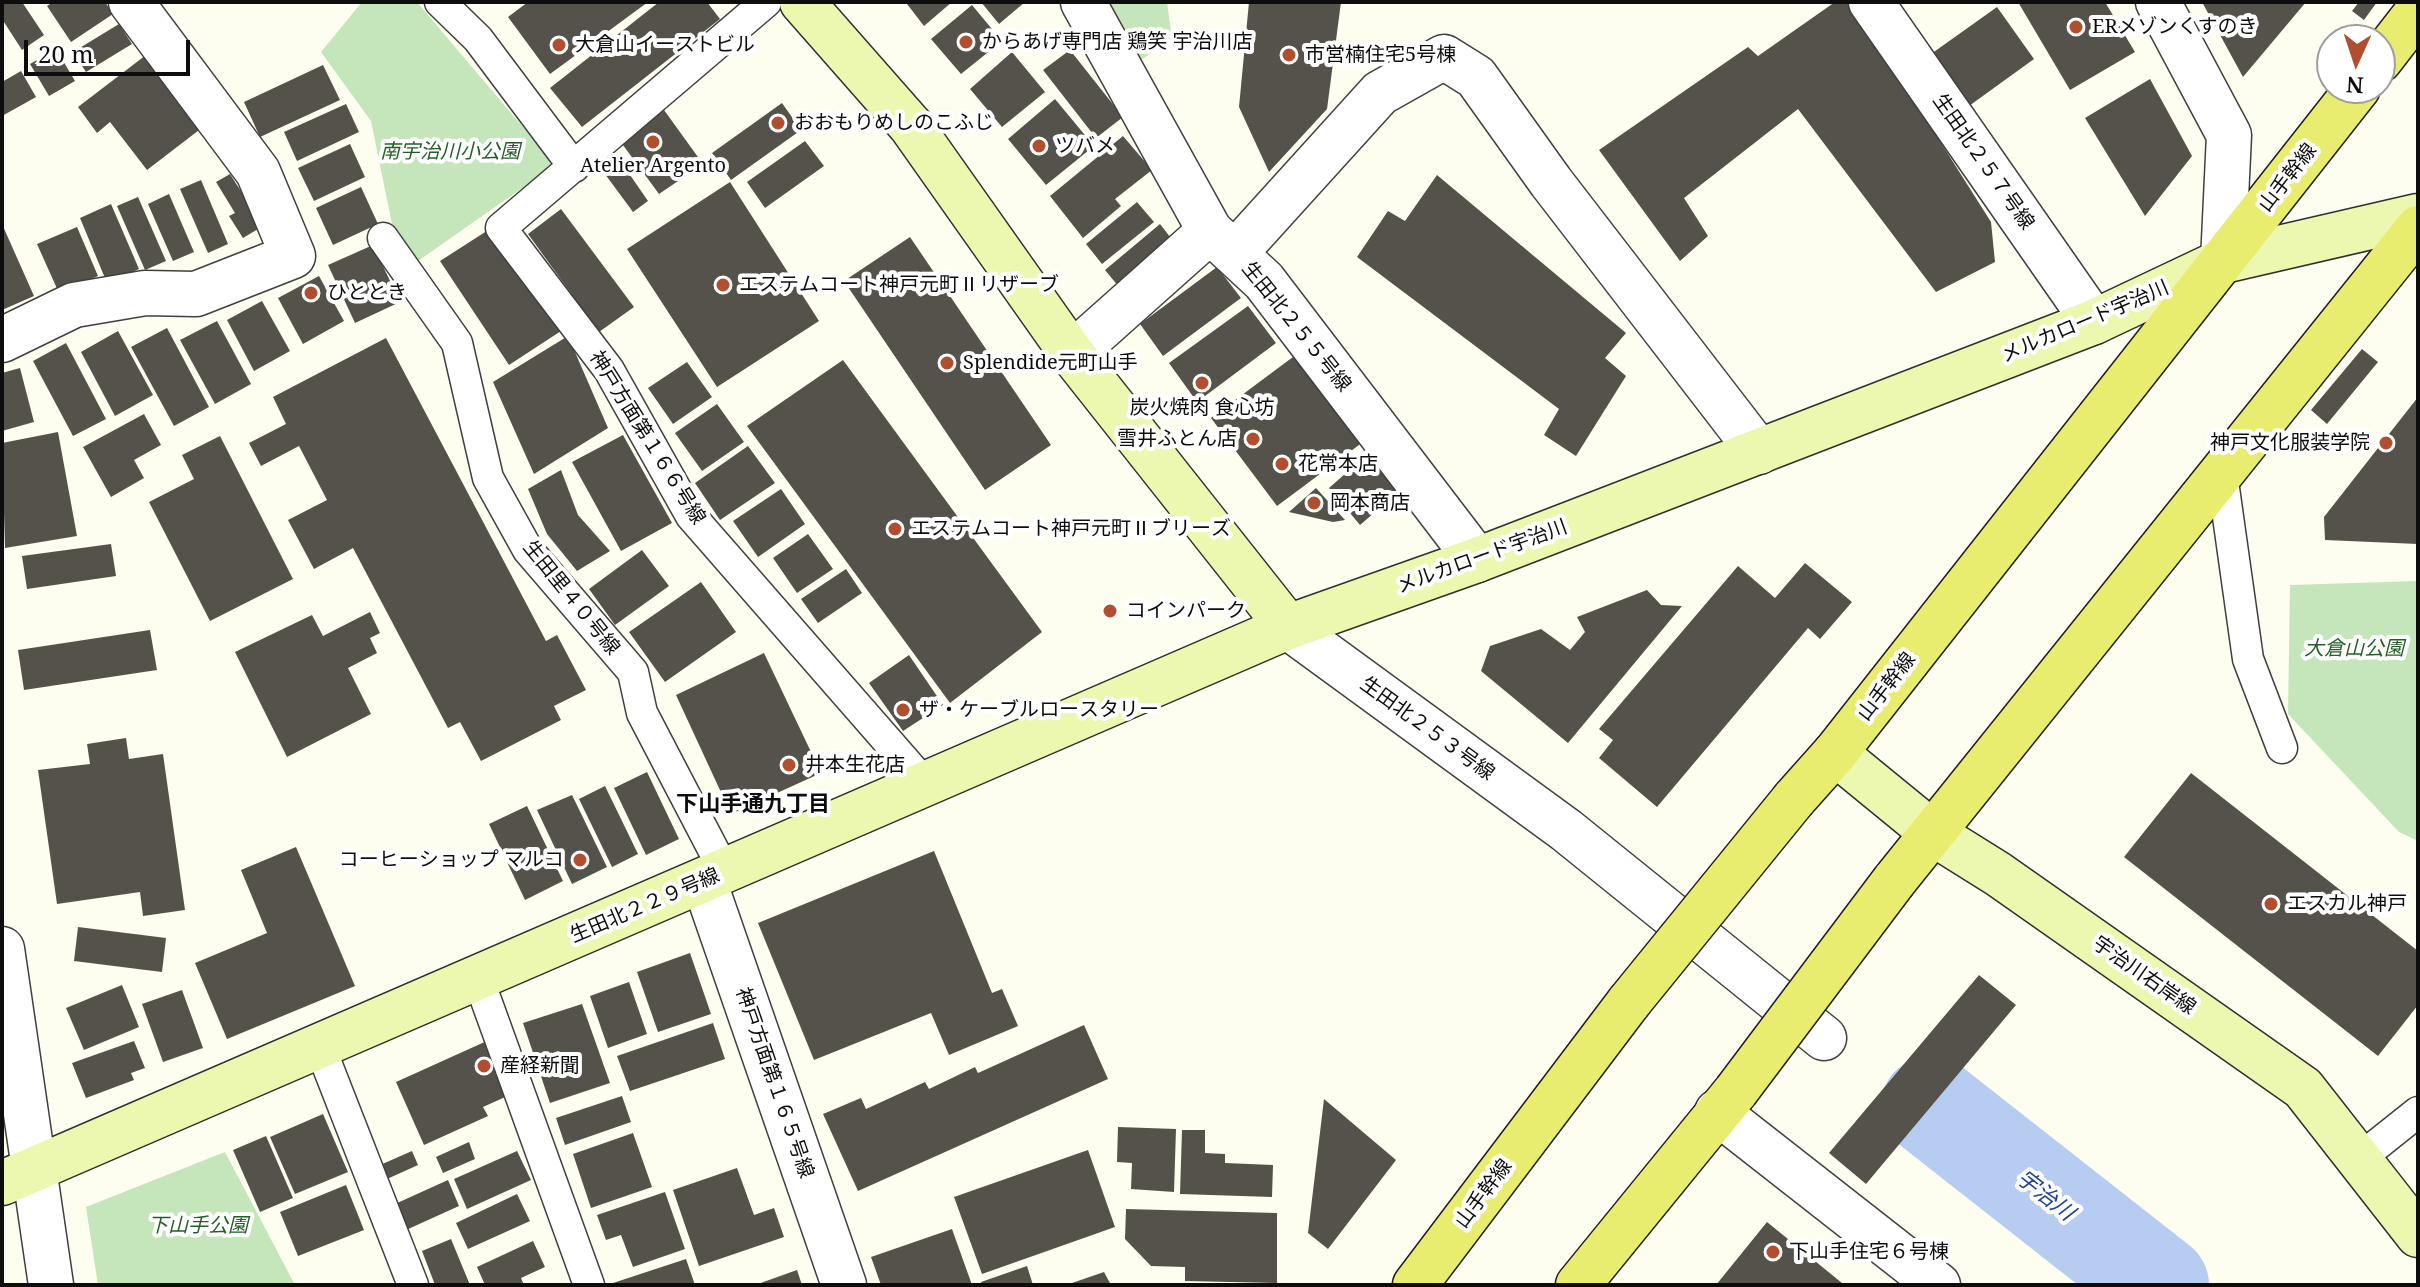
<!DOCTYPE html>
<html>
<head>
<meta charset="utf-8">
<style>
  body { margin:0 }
  #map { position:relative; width:2420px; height:1287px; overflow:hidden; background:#fdfeef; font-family:"Noto Serif",serif }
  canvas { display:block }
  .frame { position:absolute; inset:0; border:4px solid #0d0d0d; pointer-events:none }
  .north { position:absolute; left:2316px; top:24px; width:80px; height:80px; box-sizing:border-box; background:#fff; border:2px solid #9e9e9e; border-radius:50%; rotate:183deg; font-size:22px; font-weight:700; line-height:32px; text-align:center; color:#0d0d0d }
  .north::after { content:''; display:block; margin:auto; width:28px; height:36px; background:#b24e30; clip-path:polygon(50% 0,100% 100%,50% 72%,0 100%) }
  .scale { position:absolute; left:24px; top:40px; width:166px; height:36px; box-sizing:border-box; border:4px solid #0d0d0d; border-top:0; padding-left:10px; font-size:24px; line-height:28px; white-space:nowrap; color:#0d0d0d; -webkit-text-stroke:6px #fff; paint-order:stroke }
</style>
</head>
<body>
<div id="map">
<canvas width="2420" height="1287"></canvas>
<div class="frame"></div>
<div class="north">N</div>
<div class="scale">20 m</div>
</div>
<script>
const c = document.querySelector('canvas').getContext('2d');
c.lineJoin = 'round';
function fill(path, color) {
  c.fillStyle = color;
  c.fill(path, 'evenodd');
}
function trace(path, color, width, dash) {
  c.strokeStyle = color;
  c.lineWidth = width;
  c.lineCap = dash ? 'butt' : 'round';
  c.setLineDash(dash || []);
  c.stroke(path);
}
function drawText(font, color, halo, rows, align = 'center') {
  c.font = font + ' "Noto Serif","Noto Sans JP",serif';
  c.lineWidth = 8;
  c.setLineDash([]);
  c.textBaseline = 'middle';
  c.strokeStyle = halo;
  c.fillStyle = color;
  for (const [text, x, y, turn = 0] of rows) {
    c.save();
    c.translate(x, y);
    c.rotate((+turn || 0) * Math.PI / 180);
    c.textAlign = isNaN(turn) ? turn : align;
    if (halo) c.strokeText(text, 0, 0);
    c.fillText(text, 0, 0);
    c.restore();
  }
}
const green = new Path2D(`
  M362 2H417L555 165 418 261 392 224 371 121 321 52Z
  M1101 2H1167L1172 39 1135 64Z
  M2418 581V841L2399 832 2288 714 2290 585Z
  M225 1152 295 1285H98L86 1207Z`);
const river = new Path2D(`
  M1931 1106 2159 1285`);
const building = new Path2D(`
  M2 2H22L44 35 22 50 2 19Z
  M53 2H105L113 14 71 42 47 6Z
  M528 2H648L550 74 508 17Z
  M659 2H707L720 19 582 127 550 88Z
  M909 2H952L924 26 907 4Z
  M981 2H1025L999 24Z
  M1249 2H1341L1327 109 1269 172 1239 107Z
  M1835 2H1852L1991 222 1995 262 1936 292 1798 109 1684 198 1708 236 1680 261 1599 150 1748 47 1758 56Z
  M2018 2H2105L2135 52 2070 90Z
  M2202 2H2306L2243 77Z
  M2359 2H2377L2364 20 2352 11Z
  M972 5 1002 41 961 74 931 39Z
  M1997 7 2034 59 1969 106 1931 54Z
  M119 24 132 44 86 72 73 52Z
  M56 49 75 81 49 96 30 64Z
  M1070 50 1123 117 1096 138 1043 70Z
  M1012 52 1045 92 1002 127 970 89Z
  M146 55 203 127 147 170 110 122 97 133 78 107Z
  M323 65 340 100 260 137 244 102Z
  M21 71 36 97 2 116V82Z
  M2150 79 2192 156 2145 216 2085 118Z
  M1055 99 1094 146 1046 185 1008 139Z
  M782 103 801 130 731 180 712 153Z
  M346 104 359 132 297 161 284 132Z
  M664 110 703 164 659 194 620 141Z
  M1123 136 1152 170 1115 199 1121 206 1083 238 1050 196Z
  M805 141 824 166 765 208 747 182Z
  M350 144 365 177 314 201 298 168Z
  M619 159 648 201 633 212 602 170Z
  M230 174 263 226 243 238 229 216 235 213 216 182Z
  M1437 175 1626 333 1605 358 1626 376 1576 456 1544 435 1559 409 1357 257 1388 211 1405 221Z
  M201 180 228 244 208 253 180 189Z
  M730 182 819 321 717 387 627 249Z
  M361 187 378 224 333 245 316 208Z
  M169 194 194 252 173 261 148 204Z
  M138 197 166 261 145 270 117 206Z
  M1137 202 1154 222 1102 264 1086 244Z
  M111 204 139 269 107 283 80 218Z
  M561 209 634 307 599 332 528 234Z
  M2 224 34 296 2 310Z
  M1160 224 1174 242 1119 287 1105 270Z
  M77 227 98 276 59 293 37 244Z
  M493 227 561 331 509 365 440 261Z
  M910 237 1051 445 985 490 844 281Z
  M373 245 400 302 355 323 328 265Z
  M1217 267 1241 298 1163 356 1140 324Z
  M319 276 344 321 303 344 278 298Z
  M262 301 290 351 254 371 227 320Z
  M1248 306 1276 343 1197 402 1169 363Z
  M217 321 251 384 215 404 180 340Z
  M167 328 209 407 174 426 131 347Z
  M118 331 153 395 115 416 81 352Z
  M568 336 608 428 534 474 493 382Z
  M386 338 546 641 557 635 586 690 554 706 561 720 481 761 460 722 448 728 353 548 314 569 288 520 327 500 299 446 261 466 249 443 286 424 273 397Z
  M66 343 106 419 73 436 33 361Z
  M2362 349 2378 362 2327 424 2311 410Z
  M1297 354 1363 442 1277 506 1211 418Z
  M843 360 1042 632 950 703 747 426Z
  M687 362 712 397 673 424 648 388Z
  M20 368 34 422 2 431V373Z
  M2418 397V544L2325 540 2324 517Z
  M717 404 744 442 702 471 675 433Z
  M144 414 161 445 134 460 144 478 111 497 83 447Z
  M58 432 77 536 5 548 2 443Z
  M623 435 672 523 621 551 572 462Z
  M220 436 293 579 210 621 149 502 194 479 182 455Z
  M748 446 775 483 720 520 695 483Z
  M1371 451 1403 488 1360 525 1329 488Z
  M561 470 578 515 610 551 577 571 547 534 528 489Z
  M1316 488 1345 520 1333 522 1289 512Z
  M781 489 805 524 758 557 733 521Z
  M808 534 833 569 797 593 773 558Z
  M111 544 116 576 27 589 22 556Z
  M642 550 669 586 615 625 589 589Z
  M1805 563 1852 602 1820 639 1808 628 1657 807 1599 758 1613 740 1599 729 1738 566 1775 598Z
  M846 569 862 593 818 623 801 599Z
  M701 582 736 632 665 682 629 632Z
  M1647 590 1661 605 1682 606 1568 743 1481 671 1490 646 1541 629 1570 650 1585 632 1577 617Z
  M370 612 380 633 370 638 377 653 348 668 371 714 287 757 235 652 312 615 323 636Z
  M150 630 157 670 24 690 18 650Z
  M764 653 821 773 731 814 676 695Z
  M909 655 943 705 903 731 869 683Z
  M126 738 129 759 163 754 185 910 143 916 140 892 57 904 38 770 90 764 87 744Z
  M647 772 679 839 646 855 614 788Z
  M2191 773 2418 951V1005L2378 1056 2124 857Z
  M605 786 638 854 612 867 579 799Z
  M572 795 607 867 572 884 537 810Z
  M527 806 563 881 525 900 489 824Z
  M296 847 355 986 227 1039 195 963 267 933 241 870Z
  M934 851 992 993 1002 989 1018 1026 949 1055 931 1013 814 1060 758 923Z
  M78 927 166 938 162 972 74 961Z
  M690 953 711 1014 658 1032 637 972Z
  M1979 975 2016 1005 1866 1184 1829 1153Z
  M629 982 647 1034 608 1048 590 996Z
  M122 985 139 1027 84 1050 66 1008Z
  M182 990 203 1048 163 1062 142 1004Z
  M582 1004 610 1083 550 1103 523 1023Z
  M713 1023 725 1059 630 1091 617 1056Z
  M1084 1025 1108 1079 858 1191 823 1114 861 1098 866 1109 925 1082 929 1089 975 1067 978 1073Z
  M489 1040 514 1093 483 1107 488 1116 424 1145 396 1082Z
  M134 1041 145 1068 131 1073 134 1080 86 1098 72 1063Z
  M622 1096 631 1122 565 1145 556 1118Z
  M1324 1099 1396 1160 1328 1249 1308 1233Z
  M323 1114 348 1172 295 1194 270 1137Z
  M1118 1127 1176 1129 1174 1192 1131 1189 1132 1163 1117 1162Z
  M1182 1130H1205V1153L1225 1154V1163L1273 1165 1272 1197 1180 1194Z
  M633 1133 652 1187 591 1208 573 1154Z
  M266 1136 293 1198 260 1212 233 1150Z
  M469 1142 475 1159 443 1173 436 1157Z
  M1088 1150 1115 1227 982 1274 954 1197Z
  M412 1151 418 1165 387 1179 380 1165Z
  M517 1151 531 1180 467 1209 454 1179Z
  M737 1168 754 1215 774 1208 784 1237 699 1266 673 1190Z
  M448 1180 459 1206 406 1230 395 1204Z
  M346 1185 364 1230 298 1256 280 1212Z
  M665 1192 685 1249 633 1267 621 1235 606 1240 597 1215Z
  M517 1194 530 1221 468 1249 456 1223Z
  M1126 1209 1277 1213V1283L1185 1281V1267L1151 1266 1125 1239Z
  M1767 1222 1842 1283 1840 1285H1716Z
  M952 1229 972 1285H881L871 1257Z
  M451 1239 470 1285H435L422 1251Z
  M533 1241 545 1267 521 1278 524 1285H485L477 1267Z
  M686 1259 695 1285H610V1284Z
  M1027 1266 1033 1285H982L981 1282Z
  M797 1270 802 1285H755Z
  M1104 1272 1111 1285H1073L1072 1283Z`);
const lane = new Path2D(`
  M440 2 478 39 574 167
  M766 2 501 228 609 370 691 516 926 785
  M383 238 457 343 488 478 528 550 633 672 642 713 725 872
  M2222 474 2248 659 2282 748
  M478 978 589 1285
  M320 1047 413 1285
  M2359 1159 2418 1112`);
const street = new Path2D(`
  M1083 2 1210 231 1264 281 1477 560
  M1871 2 2094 322
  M2158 2 2229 135 2223 261
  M1235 253 1380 93 1444 57 1476 77 1551 182 1759 452
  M2 340 74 305 145 293 196 294 293 256 258 172 131 2
  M1072 354 1210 231
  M1288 627 1566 830 1824 1038
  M704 881 844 1285
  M2 949 51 1285
  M1717 1112 1938 1285`);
const secondary = new Path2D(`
  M802 2 911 126 1072 354 1288 627
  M1835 753 1934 834 1998 874 2303 1088 2418 1235
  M2 1183 1288 627 1477 560 2094 322 2223 261 2418 216`);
const primary = new Path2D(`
  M2380 60 2418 11
  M1794 799 1835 753 2358 88
  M1894 881 2418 228
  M1415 1285 1629 1002
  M1578 1285 1736 1091`);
const primaryBridge = new Path2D(`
  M1629 1002 1794 799
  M1736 1091 1894 881`);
const markers = [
  [2076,27,8,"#b24e30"],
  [966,42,8,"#b24e30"],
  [559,45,8,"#b24e30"],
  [1289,55,8,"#b24e30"],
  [778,123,8,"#b24e30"],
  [653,142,8,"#b24e30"],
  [1039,146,8,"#b24e30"],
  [723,285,8,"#b24e30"],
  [311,293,8,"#b24e30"],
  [947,363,8,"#b24e30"],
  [1202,383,8,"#b24e30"],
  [1253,439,8,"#b24e30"],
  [2386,443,8,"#b24e30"],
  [1282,464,8,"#b24e30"],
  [1314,503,8,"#b24e30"],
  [895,529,8,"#b24e30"],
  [1110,611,8,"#b24e30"],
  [903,710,8,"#b24e30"],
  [789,765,8,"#b24e30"],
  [580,860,8,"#b24e30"],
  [2271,904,8,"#b24e30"],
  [484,1066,8,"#b24e30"],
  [1773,1252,8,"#b24e30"]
];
const poiNames = [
  ["ERメゾンくすのき",2092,27],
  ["からあげ専門店 鶏笑 宇治川店",982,42],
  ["大倉山イーストビル",575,45],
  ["市営楠住宅5号棟",1305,55],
  ["おおもりめしのこふじ",794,123],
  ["ツバメ",1055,146],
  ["Atelier Argento",653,166,"center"],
  ["エステムコート神戸元町Ⅱリザーブ",739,285],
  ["ひととき",327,293],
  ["Splendide元町山手",963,363],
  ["炭火焼肉 食心坊",1202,408,"center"],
  ["雪井ふとん店",1237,439,"right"],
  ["神戸文化服装学院",2370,443,"right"],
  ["花常本店",1298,464],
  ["岡本商店",1330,503],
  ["エステムコート神戸元町Ⅱブリーズ",911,529],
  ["コインパーク",1126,611],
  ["ザ・ケーブルロースタリー",919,710],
  ["井本生花店",805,765],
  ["コーヒーショップ マルコ",564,860,"right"],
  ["エスカル神戸",2287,904],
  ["産経新聞",500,1066],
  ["下山手住宅６号棟",1789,1252]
];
const parkNames = [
  ["南宇治川小公園",450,152],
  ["大倉山公園",2354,649],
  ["下山手公園",198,1226]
];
const streetNames = [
  ["生田北２５７号線",1983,162,55],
  ["山手幹線",2288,178,-52],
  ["メルカロード宇治川",2085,322,-23],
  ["生田北２５５号線",1296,327,51],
  ["神戸方面第１６６号線",647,438,58],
  ["メルカロード宇治川",1482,557,-20],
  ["生田里４０号線",571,598,51],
  ["山手幹線",1887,687,-52],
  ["生田北２５３号線",1427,729,36],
  ["生田北２２９号線",645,906,-23],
  ["宇治川右岸線",2144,976,35],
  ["神戸方面第１６５号線",774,1083,71],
  ["山手幹線",1484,1194,-53]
];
const neighbourhoodNames = [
  ["下山手通九丁目",753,805]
];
const waterNames = [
  ["宇治川",2045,1196,38]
];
fill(green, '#c5e6bb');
trace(river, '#b7ccf1', 100);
fill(building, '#55524b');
trace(lane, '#404040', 33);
trace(street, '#404040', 47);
trace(secondary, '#2f2f2f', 47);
trace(primary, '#1e1e1e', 47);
trace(lane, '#fff', 30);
trace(street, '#fff', 44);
trace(secondary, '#ecf8af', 44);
trace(primary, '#e9ed6f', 44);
trace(primaryBridge, '#1e1e1e', 47, []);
trace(primaryBridge, '#e9ed6f', 44);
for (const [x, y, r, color] of markers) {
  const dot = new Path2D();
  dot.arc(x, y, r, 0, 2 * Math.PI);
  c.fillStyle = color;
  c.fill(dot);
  trace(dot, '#fff', 3);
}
drawText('20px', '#0d0d0d', '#fff', poiNames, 'left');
drawText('italic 20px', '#236027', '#fff', parkNames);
drawText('20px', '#0d0d0d', '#fff', streetNames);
drawText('bold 22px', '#0d0d0d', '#fff', neighbourhoodNames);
drawText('italic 22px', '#204295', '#fff', waterNames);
</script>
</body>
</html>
